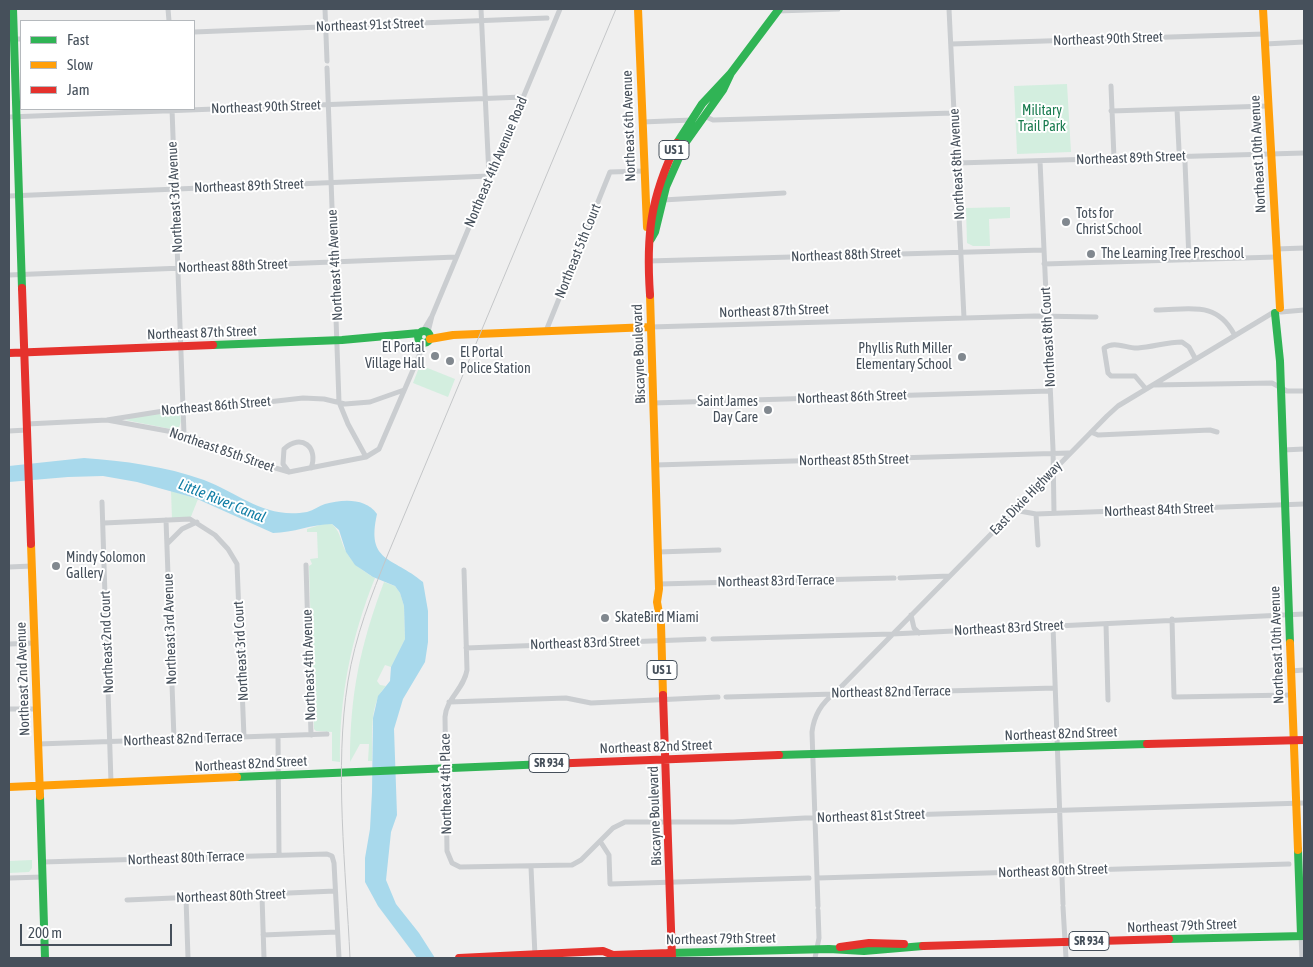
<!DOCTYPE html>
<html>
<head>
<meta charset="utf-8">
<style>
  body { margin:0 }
  #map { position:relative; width:1313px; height:967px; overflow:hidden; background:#efefef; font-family:"Asap Condensed",sans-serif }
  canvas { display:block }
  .frame { position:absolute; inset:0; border:10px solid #46505b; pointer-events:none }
  .legend { position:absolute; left:20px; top:20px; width:175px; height:90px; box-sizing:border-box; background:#fff; border:1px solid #b5b9bd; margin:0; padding:6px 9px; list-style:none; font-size:15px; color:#46505b }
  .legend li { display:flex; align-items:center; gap:10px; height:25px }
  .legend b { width:25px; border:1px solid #b5b9bd }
  .scale { position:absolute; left:20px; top:924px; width:152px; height:22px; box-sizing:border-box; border:2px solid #46505b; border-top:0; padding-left:6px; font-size:15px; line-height:18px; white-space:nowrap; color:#46505b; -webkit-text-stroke:4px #fff; paint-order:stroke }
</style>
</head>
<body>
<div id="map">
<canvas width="1313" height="967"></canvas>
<div class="frame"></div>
<ul class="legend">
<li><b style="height:6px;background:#30b455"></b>Fast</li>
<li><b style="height:6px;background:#ff9f0a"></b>Slow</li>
<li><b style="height:6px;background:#e5322d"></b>Jam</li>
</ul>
<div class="scale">200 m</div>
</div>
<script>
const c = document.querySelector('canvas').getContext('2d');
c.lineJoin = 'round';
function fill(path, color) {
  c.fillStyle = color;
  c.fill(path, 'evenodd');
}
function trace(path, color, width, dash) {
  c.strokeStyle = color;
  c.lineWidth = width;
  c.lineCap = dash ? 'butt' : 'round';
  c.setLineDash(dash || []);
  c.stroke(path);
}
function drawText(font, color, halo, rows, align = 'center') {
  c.font = font + ' "Asap Condensed",sans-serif';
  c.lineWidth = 4;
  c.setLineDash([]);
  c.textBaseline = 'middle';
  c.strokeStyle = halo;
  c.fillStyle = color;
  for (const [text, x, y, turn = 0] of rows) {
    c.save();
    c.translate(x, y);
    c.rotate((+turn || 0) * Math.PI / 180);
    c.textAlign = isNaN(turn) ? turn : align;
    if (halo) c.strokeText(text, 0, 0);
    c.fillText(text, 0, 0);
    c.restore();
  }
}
const green = new Path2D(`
  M1067 84 1071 152 1017 154 1014 86Z
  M1010 207V218L989 219 990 246H973L967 243 966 208Z
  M420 365 455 379 448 397 413 383Z
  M178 411C182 417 182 426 176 430L125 420 143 415Z
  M171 491 198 499 190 519H172Z
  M323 524H332C342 533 340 543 347 553 353 564 364 572 375 578 351 637 339 698 340 762L332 761V732L316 731 314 729 309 566 312 564 310 559 318 558 317 532H307V529Z
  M384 582 395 586 400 593 404 606 405 639 391 667 385 665 377 681 380 685 386 686C368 704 373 738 372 761H368L369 744H360L350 762C350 694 360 646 384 582Z
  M32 860V868L29 872 9 873V861Z`);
const water = new Path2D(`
  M84 458C124 461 165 466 204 480 241 494 264 519 307 512 314 510 319 506 325 504 343 499 366 498 377 514 366 563 392 556 423 582L428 611V642L425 662 403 699 394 729 397 815 391 832 386 880 396 904 419 933 435 958H417L378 906 365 882V858L370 829 372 792 373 718 378 696 390 681 391 667 405 639 404 606 400 593 395 586 373 577 355 565 346 552 339 530 332 524C312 524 293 533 273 533L195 498 137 482 103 476 68 477 9 482V466Z`);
const street = new Path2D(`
  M168 9 169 21
  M325 9 327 61
  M481 9 489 176
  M949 9 964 318
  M777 11 838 9
  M194 32 547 18
  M9 39H21
  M951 44 1264 34
  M1265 44 1304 42
  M327 68 339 402 348 424 366 457
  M1111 86 1114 158
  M172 109 184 434
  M1177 109 1179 150 1185 162 1189 260
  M1111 111 1268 106
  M704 116 713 120 954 113
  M9 117 523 97
  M642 122 692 120
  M1040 161 1053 449 1054 513
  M957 163 1304 153
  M9 196 489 176
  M663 200 784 193
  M1276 249 1304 248
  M648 261 1043 250
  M1044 264 1276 257
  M9 275 456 257
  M1156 310C1189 310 1216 300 1234 334
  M1281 312 1304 310
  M650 327 1035 316 1096 317
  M423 331 432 316 560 9
  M546 331 610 172 644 171
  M428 332 432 316
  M419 353 420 341
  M1153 385 1272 383 1287 391H1304
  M1146 389 1135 376H1111L1108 373 1104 348C1115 340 1127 349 1138 348 1153 347 1167 342 1182 342L1189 347 1195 358
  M653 403 1050 391
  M107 420 184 434 265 465 289 472 366 457 379 449 425 342
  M27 424 107 420 176 409 224 407 303 398 324 399 345 404 370 402 404 390
  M9 431 27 430
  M1091 432 1098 435 1210 430 1217 432
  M1283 450 1304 449
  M655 465 1069 453
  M289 472 283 464 284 449C301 433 319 447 311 468
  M102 502 111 783
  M1014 510 1036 514 1304 504
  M1036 514 1038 545
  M166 520 174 739
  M104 523 190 519 215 535 228 549 237 564 244 737
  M167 544 182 529 197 522
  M658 552 719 550
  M306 565 311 735
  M9 567 32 566
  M464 570 467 670C464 689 446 699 445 717L447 851 452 863 460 867 572 865 581 860 613 828 625 822H733L805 818 1304 803
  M900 578 949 576
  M659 584 894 578
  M911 615 914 628 919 633
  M1172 619 1174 697 1291 695
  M1106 624 1108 700
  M1053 626 1063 904
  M713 639 892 634 1304 614
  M9 644 35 643
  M466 648 704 639
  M1290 671 1304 670
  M726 697 1055 688
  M449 702 566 698 591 703 718 697
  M9 709H37
  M278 736 279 855
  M38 744 327 734
  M600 841 609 855 610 884 809 878
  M42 862 327 854 332 856 334 863 339 958
  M531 867 535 956
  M9 878 43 877
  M818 878 1289 864
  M262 896 264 958
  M186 898 188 958
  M127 900 335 891
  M818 906 812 732C814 715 821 703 835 693L1107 416 1118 406 1274 312
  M1063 907 1066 958
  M263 935 337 932
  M1301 935 1302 958
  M815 958 819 938 818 910`);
const fast = new Path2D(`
  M13 9 22 288
  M677 143 702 104 731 73
  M651 239 655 232 666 187 686 142 723 90 731 73 779 9
  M1275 313 1280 361 1290 643
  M418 337a6 6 0 1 1 12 0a6 6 0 1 1-12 0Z
  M213 345 342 340 419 333
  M779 755 1147 744
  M237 777 547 764
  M40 796 45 958
  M1298 850 1301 935
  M1169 939 1304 936
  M669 953 829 949 864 951 923 946`);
const slow = new Path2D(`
  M638 9 647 227
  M1263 9 1280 308
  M650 295 659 589 657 602 661 624 663 695
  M430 339 453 335 650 327
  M31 544 40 796
  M1290 643 1298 850
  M9 787 237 777`);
const jam = new Path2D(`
  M22 288 31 544
  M650 295C646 236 650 198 677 143
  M9 353 213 345
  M663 695 672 958
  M1147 744 1304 740
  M547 764 779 755
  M923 946 1169 939
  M840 947 869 943 904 944
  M459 958 603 951 613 955 669 953`);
const rail = new Path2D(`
  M350 958C346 870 334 767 348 681 355 637 371 596 388 554L616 9`);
const markers = [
  [1066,222,5,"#81888f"],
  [1091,254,5,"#81888f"],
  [435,356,5,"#81888f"],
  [962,357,5,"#81888f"],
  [450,361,5,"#81888f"],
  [768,410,5,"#81888f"],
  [56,566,5,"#81888f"],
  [605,618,5,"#81888f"]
];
const shields = [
  [674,150,30],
  [662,670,30],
  [549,763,40],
  [1089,941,40]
];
const shieldNames = [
  ["US 1",674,150],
  ["US 1",662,670],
  ["SR 934",549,763],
  ["SR 934",1089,941]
];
const streetNames = [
  ["Northeast 91st Street",370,25,-2],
  ["Northeast 90th Street",1108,39,-2],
  ["Northeast 90th Street",266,107,-2],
  ["Northeast 6th Avenue",629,126,-92],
  ["Northeast 10th Avenue",1258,154,-93],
  ["Northeast 89th Street",1131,158,-2],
  ["Northeast 4th Avenue Road",496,162,-67],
  ["Northeast 8th Avenue",957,164,-93],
  ["Northeast 89th Street",249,186,-2],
  ["Northeast 3rd Avenue",175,197,-93],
  ["Northeast 5th Court",578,251,-68],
  ["Northeast 88th Street",846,255,-2],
  ["Northeast 4th Avenue",335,265,-93],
  ["Northeast 88th Street",233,266,-2],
  ["Northeast 87th Street",774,311,-2],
  ["Northeast 87th Street",202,333,-2],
  ["Northeast 8th Court",1048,337,-93],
  ["Biscayne Boulevard",639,354,-92],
  ["Northeast 86th Street",852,397,-2],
  ["Northeast 86th Street",216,406,-5],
  ["Northeast 85th Street",222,450,19],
  ["Northeast 85th Street",854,460,-1],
  ["East Dixie Highway",1026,498,-46],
  ["Northeast 84th Street",1159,510,-2],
  ["Northeast 83rd Terrace",776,581,-1],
  ["Northeast 83rd Street",1009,628,-3],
  ["Northeast 3rd Avenue",170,629,-92],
  ["Northeast 2nd Court",107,642,-92],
  ["Northeast 83rd Street",585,643,-2],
  ["Northeast 10th Avenue",1277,645,-92],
  ["Northeast 3rd Court",241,651,-93],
  ["Northeast 4th Avenue",309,665,-92],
  ["Northeast 2nd Avenue",23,679,-92],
  ["Northeast 82nd Terrace",891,692,-1],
  ["Northeast 82nd Street",1061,734,-2],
  ["Northeast 82nd Terrace",183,739,-2],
  ["Northeast 82nd Street",656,747,-2],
  ["Northeast 82nd Street",251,764,-3],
  ["Northeast 4th Place",446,784,-91],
  ["Biscayne Boulevard",655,816,-92],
  ["Northeast 81st Street",871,816,-2],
  ["Northeast 80th Terrace",186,858,-2],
  ["Northeast 80th Street",1053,871,-2],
  ["Northeast 80th Street",231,896,-2],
  ["Northeast 79th Street",1182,926,-2],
  ["Northeast 79th Street",721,939,-1]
];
const parkNames = [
  ["Military",1042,111],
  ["Trail Park",1042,127]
];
const poiNames = [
  ["Tots for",1076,214],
  ["Christ School",1076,230],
  ["The Learning Tree Preschool",1101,254],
  ["El Portal",425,348,"right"],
  ["Village Hall",425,364,"right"],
  ["Phyllis Ruth Miller",952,349,"right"],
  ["Elementary School",952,365,"right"],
  ["El Portal",460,353],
  ["Police Station",460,369],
  ["Saint James",758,402,"right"],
  ["Day Care",758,418,"right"],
  ["Mindy Solomon",66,558],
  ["Gallery",66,574],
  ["SkateBird Miami",615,618]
];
const waterNames = [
  ["Little River Canal",222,501,22]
];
fill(green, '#d3eedf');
fill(water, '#a8d9ec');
trace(street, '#cacdd0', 5);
trace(fast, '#30b455', 8);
trace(slow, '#ff9f0a', 8);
trace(jam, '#e5322d', 8);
trace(rail, '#c4c6c8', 1);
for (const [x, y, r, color] of markers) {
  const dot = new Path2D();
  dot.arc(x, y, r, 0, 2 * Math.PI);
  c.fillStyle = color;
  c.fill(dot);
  trace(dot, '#fff', 2);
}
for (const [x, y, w] of shields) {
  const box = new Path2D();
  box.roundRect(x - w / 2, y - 9.5, w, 19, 4);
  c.fillStyle = '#fff';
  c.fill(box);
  trace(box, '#46505b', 1);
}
drawText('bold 12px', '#46505b', null, shieldNames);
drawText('14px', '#46505b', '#fff', streetNames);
drawText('14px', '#187b4f', '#fff', parkNames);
drawText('14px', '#46505b', '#fff', poiNames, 'left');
drawText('italic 15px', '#0f7da5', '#fff', waterNames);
</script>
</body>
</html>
